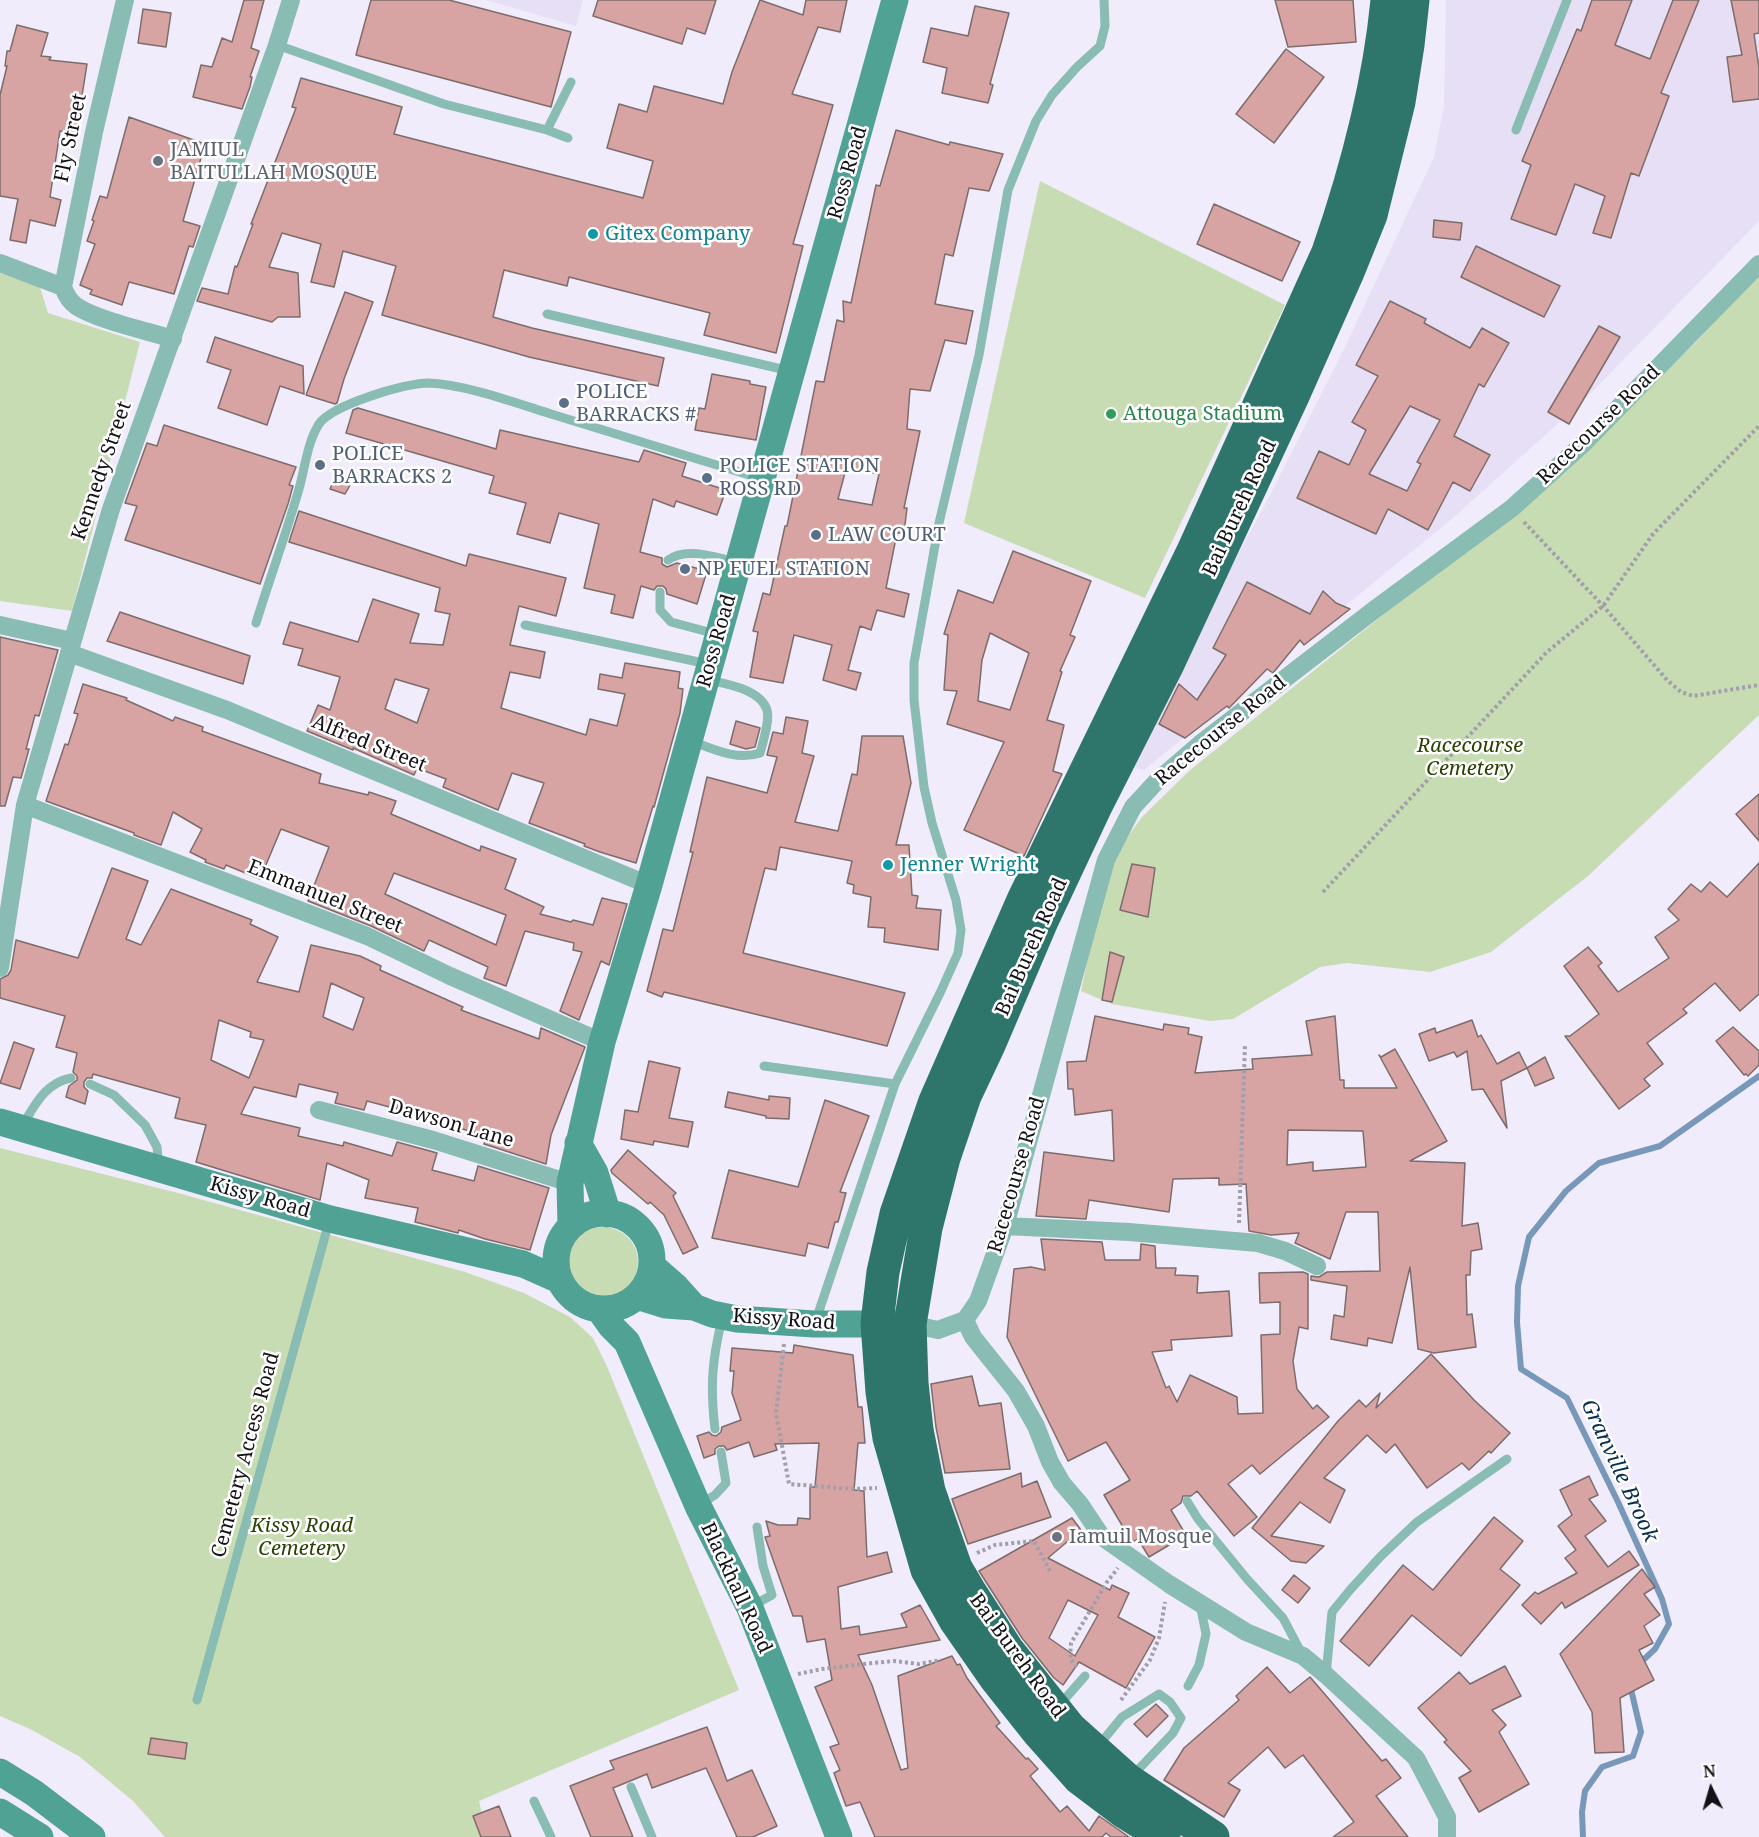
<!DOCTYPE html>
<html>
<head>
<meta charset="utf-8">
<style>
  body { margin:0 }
  #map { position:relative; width:1759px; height:1837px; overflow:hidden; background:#f1ecfc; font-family:"Noto Serif",serif }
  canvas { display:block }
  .north { position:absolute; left:1681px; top:1759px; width:60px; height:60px; -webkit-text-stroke:4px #fff; paint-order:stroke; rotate:355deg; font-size:16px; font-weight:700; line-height:24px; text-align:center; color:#131116 }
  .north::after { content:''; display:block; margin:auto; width:21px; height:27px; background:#131116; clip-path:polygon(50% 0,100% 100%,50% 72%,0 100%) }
</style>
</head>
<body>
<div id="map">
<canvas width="1759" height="1837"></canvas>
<div class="north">N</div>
</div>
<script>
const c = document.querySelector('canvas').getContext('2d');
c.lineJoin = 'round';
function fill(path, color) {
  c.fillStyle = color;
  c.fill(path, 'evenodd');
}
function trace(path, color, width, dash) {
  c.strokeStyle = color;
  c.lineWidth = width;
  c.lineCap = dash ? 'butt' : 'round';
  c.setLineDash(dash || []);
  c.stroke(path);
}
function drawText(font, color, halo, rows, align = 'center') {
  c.font = font + ' "Noto Serif",serif';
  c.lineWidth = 5;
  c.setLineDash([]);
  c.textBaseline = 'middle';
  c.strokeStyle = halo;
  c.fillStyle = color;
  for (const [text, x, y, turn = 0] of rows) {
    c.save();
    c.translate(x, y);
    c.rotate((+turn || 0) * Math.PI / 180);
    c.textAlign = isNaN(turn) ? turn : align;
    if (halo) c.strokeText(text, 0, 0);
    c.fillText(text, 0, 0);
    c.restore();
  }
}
const built = new Path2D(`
  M486 0H583L576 26Z
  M1446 0H1759V221L1582 402 1454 517 1144 770 1136 768 1132 758 1138 741 1267 501 1345 347 1434 157 1444 106Z`);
const green = new Path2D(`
  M1040 181 1285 305 1145 598 964 523Z
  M0 273 40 287 48 313 140 342 72 611 0 601Z
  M1759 273V715L1588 876 1491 952 1430 972 1347 963 1320 967 1233 1019 1210 1021 1112 1004 1081 991 1107 865 1142 817 1189 771 1373 623 1613 420 1696 342Z
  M0 1148 178 1193 465 1272 524 1293 570 1317 593 1338 606 1364 739 1690 479 1801 487 1837H165L133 1801 80 1757 30 1729 0 1716Z
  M568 1262a35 35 0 1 1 70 0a35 35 0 1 1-70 0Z`);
const stream = new Path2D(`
  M1639 1664 1655 1649 1669 1624 1662 1599 1618 1502 1567 1398 1521 1369 1517 1322 1518 1286 1529 1237 1566 1191 1599 1163 1660 1146 1759 1076
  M1583 1837 1582 1812 1585 1791 1602 1767 1633 1756 1641 1732 1630 1685`);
const building = new Path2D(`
  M244 0H264L251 48 259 51 250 77H252L250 87 242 109 193 97 201 65 212 67 222 38 232 42Z
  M371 0H449L571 32 551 107 356 55Z
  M598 0H716L705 34 687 28 682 44 593 16Z
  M760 0 803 15 806 0H847L840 32 818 27 792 94 833 105 793 244 803 246 776 353 704 335 710 313 569 277 567 286 504 270 493 317 532 328 664 358 658 386 529 357 382 315 396 266 343 251 334 287 311 282 321 244 282 233 269 267 298 273 300 317H278L272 322 197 301 202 288 228 294 235 266 237 267 253 224H251L296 108 292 107 301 78 402 107 394 134 643 198 653 161 607 148 619 104 647 112 654 86 723 104 732 72Z
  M1275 0H1353L1356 42 1288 47Z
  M1592 0H1632L1615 45 1650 59 1673 0H1699L1661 93 1669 96 1639 176 1631 173 1611 238 1593 233 1605 196 1575 184 1556 235 1511 219 1531 165 1522 161 1577 29 1581 31Z
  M1731 0H1759V33L1754 34 1759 68V99L1733 102 1727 57 1742 55Z
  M975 6 1009 13 990 84 993 85 988 103 942 93 947 68 923 62 931 28 968 36Z
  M143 9 171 13 166 47 138 43Z
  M17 25 48 33 41 56 51 57 49 60 87 64 76 134 60 131 50 197 61 200 55 226 30 220 26 243 10 240 18 199 0 196V95L7 66H5L7 51H10Z
  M1286 49 1324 77 1274 143 1236 114Z
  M129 117 205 144 183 221 200 226 193 247 189 246 174 294 129 282 122 305 90 294 92 290 80 285 95 244 87 241 94 221 92 220 100 196 107 198Z
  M896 130 949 145 950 142 1003 154 989 191 969 188 953 256 945 254 935 304 973 311 966 344 945 340 930 391 910 389 907 429 920 431 904 508H907L904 533H897L886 588 909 594 904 617 877 610 871 630 860 626 848 670 861 673 856 690 823 680 832 645 794 635 783 683 750 677 758 632 753 631 763 593 770 595 785 526H787L816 381 824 382 837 320 844 322 843 301 851 303 876 185 880 186ZM846 469 879 474 872 505 838 499Z
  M1214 204 1300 242 1282 281 1197 244Z
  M1434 220 1462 223 1460 240 1433 237Z
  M1476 246 1560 286 1544 317 1461 277Z
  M345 292 373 302 344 379 337 403 335 404 306 395Z
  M1390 301 1426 319 1424 323 1470 348 1482 328 1509 343 1484 387 1479 384 1454 436 1490 455 1470 491 1453 482 1428 530 1388 509 1376 534 1297 498 1319 451 1349 465 1366 430 1352 422 1378 376 1356 365ZM1410 406 1440 420 1417 462 1421 464 1407 491 1369 474Z
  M1599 326 1620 337 1569 424 1548 412Z
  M215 337 303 366 304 394 280 386 267 425 218 408 231 370 207 362Z
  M712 374 750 381V384L766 387 756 440 695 430 699 408 705 409Z
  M358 408 496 449 500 430 639 462 644 450 686 463 682 476 726 490 717 515 676 501 674 507 653 499 640 552 662 558V564L667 567 677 563 707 571 697 604 667 594 666 589 663 586H657L654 590 641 586 633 618 611 613 615 595 584 588 599 524 559 513 550 543 517 534 526 503 489 493 494 476 346 433 353 410Z
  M164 425 296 467 289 485 293 486 288 504 260 584 125 540 137 506 125 503 147 443 157 446Z
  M337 473 353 480 345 494 330 489Z
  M299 511 466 566 469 554 566 578 556 616 519 606 510 645 545 652 540 678 510 672 501 708 586 735 590 719 617 726 625 694 598 689 600 674 622 678 625 663 680 672 678 688 683 689 680 713 654 807 653 806 636 863 600 852 584 846 585 844 529 823 544 783 512 773 498 810 443 787 446 779 417 768 414 775 353 748V750L307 731 318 705 330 710 340 677 298 665 303 649 283 644 290 622 358 642 373 599 419 614 410 643 443 645 450 614 435 611 440 588 289 542ZM395 679 429 689 417 723 385 709Z
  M1013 551 1091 581 1070 635 1075 637 1060 671 1062 672 1047 720 1064 725 1053 771 1062 774 1024 856 964 830 1004 742 947 724 957 691 944 690 948 635 944 634 958 590 993 603ZM990 633 1029 653 1010 710 978 701 982 660Z
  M1247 582 1310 614 1323 591 1336 603 1350 609 1304 645 1300 640 1273 673 1267 669 1229 708 1227 706 1185 738 1159 724 1179 684 1197 700 1226 655 1213 648Z
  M120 612 250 656 243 684 107 641Z
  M0 637 58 650 39 716 35 715 26 749H29L21 778 13 777 5 806H0Z
  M83 684 127 698 126 700 173 721 175 717 203 727 202 731 321 774 319 783 368 795 369 792 396 801 391 814 480 851 481 846 516 859 505 889 544 907 540 914 571 922 573 920 593 925 602 898 627 904 609 965 601 961 579 1020 560 1011 582 952 573 950 574 943 525 931 506 986 484 978 488 967 429 940 424 951 371 926 308 901 329 847 281 829 260 879 226 865 224 869 205 862 206 860 190 852 202 829 173 812 161 845 134 835V833L46 801 65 744 68 745 78 714 74 713ZM394 873 506 915 496 945 385 894Z
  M786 717 808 721 802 753 814 756 795 822 838 831 852 774 857 775 862 736H903L911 783 896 845H909L912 895 918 896 916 908 941 910 938 950 884 942 885 928 868 927 871 897 853 893 854 885 847 883 852 861 780 847 776 870 765 868 743 953 905 993 887 1046 664 992 662 997 647 991 663 929 673 931 693 852H690L707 777 767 793 777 757 767 755 773 732 783 734Z
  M736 721 760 728 755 747 746 749 730 744Z
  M1759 794V841L1736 814Z
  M1759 863V994L1740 1011 1715 983 1683 1009 1687 1013 1647 1043 1663 1064 1644 1079 1650 1086 1619 1109 1565 1036H1570L1599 1014 1564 966 1588 947 1602 963 1598 966 1618 992 1669 958 1655 937 1679 920 1668 909 1691 884 1701 892 1710 882 1727 897Z
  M1132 864 1155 868 1148 917 1120 910Z
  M112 868 148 881 126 939 141 945 171 889 252 920 250 924 278 937 257 982 299 992 311 945 360 956 381 966 380 970 463 1007 461 1010 523 1033 539 1039 541 1028 585 1047 551 1135 546 1164 484 1144 487 1135 458 1128 459 1123 398 1106 397 1109 367 1101 364 1110 335 1103 338 1093 299 1084 296 1097 254 1087 241 1114 300 1128 298 1136 343 1146 344 1142 392 1156 397 1142 430 1151 437 1153 432 1170 474 1181 478 1166 549 1188 530 1250 485 1239 459 1230 458 1233 415 1222 418 1208 365 1198 369 1180 327 1163 320 1200 196 1162 206 1125 175 1118 180 1098 93 1074 92 1078H87L84 1082V1087L88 1091 85 1104 66 1097 69 1086 77 1080V1076L73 1072 77 1053 56 1047 65 1016 0 998V979L8 975 11 970 16 940 78 958ZM331 983 364 998 353 1030 323 1017ZM219 1020 251 1032 250 1037 264 1040 249 1078 211 1060Z
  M1110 952 1124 957 1112 1002 1102 1000Z
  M1095 1016 1163 1030 1164 1024 1189 1028 1188 1034 1202 1037 1195 1073 1253 1069 1252 1059 1312 1055 1306 1021 1335 1016 1340 1080H1344V1088H1397L1379 1055 1381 1057 1395 1049 1447 1141 1410 1161 1465 1163 1462 1226 1478 1223 1482 1249 1471 1251 1470 1275H1466L1467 1315 1472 1314 1476 1347 1434 1353 1418 1349 1410 1267 1392 1343 1368 1338 1367 1346 1331 1339 1334 1315 1344 1317 1347 1286 1311 1280V1276L1319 1277 1327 1272 1380 1271 1378 1212H1346L1330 1259 1295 1243 1299 1233 1271 1235 1249 1231 1246 1184 1219 1185V1178L1173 1179 1169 1212 1089 1200 1086 1219 1036 1216 1044 1152 1114 1161 1112 1110 1075 1115 1073 1089H1068L1067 1062 1086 1061ZM1288 1130 1363 1131 1366 1167 1313 1171V1162L1287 1165Z
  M1472 1020 1478 1037 1481 1035 1497 1064 1519 1052 1527 1068 1501 1081 1507 1128 1483 1089 1472 1090 1467 1051 1457 1057 1454 1052 1429 1061 1419 1034 1435 1028 1436 1033Z
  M1733 1027 1759 1051V1065L1748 1076 1746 1074 1744 1075 1716 1041Z
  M14 1042 34 1049 20 1089 0 1083Z
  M1545 1057 1554 1078 1535 1086 1527 1068Z
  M649 1061 680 1068 669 1118 693 1122 688 1147 654 1141 653 1145 621 1139 625 1110 638 1112Z
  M728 1092 769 1100V1096L790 1098 789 1119 766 1118V1116L725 1107Z
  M825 1100 869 1116 840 1192 846 1193 838 1222H835L828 1248 808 1243 805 1256 712 1238 729 1170 798 1187Z
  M628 1150 676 1193 673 1196 698 1247 683 1254 664 1215 650 1202 648 1204 612 1173 611 1170Z
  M1041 1239 1102 1242 1105 1260H1140L1141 1244 1155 1246 1156 1268H1176L1175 1275 1198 1276 1197 1293 1229 1291 1232 1336 1171 1340 1172 1350 1152 1352 1166 1388 1169 1386 1177 1402 1190 1375 1237 1397 1238 1414 1263 1413 1261 1335 1280 1334V1302L1260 1303 1259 1273 1303 1272 1308 1274V1329L1299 1327 1293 1361 1297 1389 1313 1409 1317 1405 1329 1417 1260 1474 1252 1465 1228 1484 1257 1517 1234 1536 1197 1491 1191 1496H1183L1181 1503 1171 1510 1186 1535 1149 1557 1138 1539 1132 1542 1104 1495 1130 1480 1106 1442 1068 1461 1007 1337 1014 1269 1031 1267 1045 1270Z
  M794 1345 853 1355 858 1407H862L865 1443H858L854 1490 864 1491 867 1557 887 1552 892 1572 838 1587 841 1629 859 1626 860 1635 907 1627 901 1614 920 1605 940 1640 858 1655 872 1685 901 1770 908 1768 898 1676 952 1656 957 1665 960 1664 967 1678 1000 1723 996 1726 1026 1759 1028 1758 1038 1769 1030 1776 1060 1812 1067 1806 1089 1831 1099 1816 1129 1837H1111L1106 1833 1102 1837H875L860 1802 846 1806 834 1773 840 1770 830 1747 839 1744 815 1687 832 1680 825 1639 807 1642 802 1616H793L765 1537 770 1536 766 1521 778 1525H797L798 1518 810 1519V1487H815L819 1443 775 1444 777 1450 754 1457 749 1442 727 1450 724 1446H719L715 1449V1454L704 1458 697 1436 709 1432 712 1435 716 1436 721 1432 722 1427 741 1420 732 1393 734 1371H730L732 1348 793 1353Z
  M1431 1354 1475 1401 1510 1433 1491 1453 1489 1451 1469 1470 1462 1463 1427 1488 1395 1444 1386 1453 1367 1435 1324 1478 1345 1490 1330 1523 1300 1502 1271 1536 1324 1546 1306 1563 1291 1561 1252 1528 1338 1421 1359 1400 1366 1407 1380 1393 1376 1408Z
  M972 1376 979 1406 1001 1403 1010 1469 945 1473 936 1427 931 1384Z
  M1021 1473 1022 1487 1037 1481 1051 1517 968 1544 952 1499Z
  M1589 1476 1598 1495 1589 1499 1606 1521 1585 1536 1608 1567 1629 1551 1639 1565 1565 1608 1562 1602 1541 1624 1522 1605 1535 1592 1538 1594 1577 1573 1565 1558 1576 1550 1558 1526 1572 1515 1560 1490Z
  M1494 1517 1523 1541 1500 1569 1520 1585 1461 1656 1412 1615 1369 1666 1340 1641 1403 1565 1433 1590Z
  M1072 1518 1081 1530 1048 1558 1110 1590 1112 1585 1129 1593 1118 1617 1155 1637 1126 1688 1079 1662 1063 1685 1054 1678 1022 1638 979 1571ZM1068 1600 1098 1615 1075 1656 1049 1638Z
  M1642 1569 1655 1587 1644 1594 1660 1615 1644 1626 1653 1643 1639 1650 1654 1680 1620 1698 1624 1752 1595 1753 1592 1712 1560 1654Z
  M1294 1575 1310 1588 1298 1603 1282 1590Z
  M1505 1666 1521 1696 1492 1710 1506 1725 1499 1732 1529 1784 1479 1812 1459 1778 1471 1771 1444 1742 1447 1740 1418 1708 1459 1672 1470 1684Z
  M1267 1667 1290 1693 1310 1677 1382 1761 1386 1759 1401 1778 1376 1796 1408 1837H1333L1354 1822 1303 1755 1285 1768 1268 1747 1228 1783 1240 1790 1224 1817 1164 1780 1184 1748 1239 1700 1236 1696Z
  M1156 1704 1168 1716 1147 1737 1134 1724Z
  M707 1727 727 1781 752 1770 777 1826 753 1837H737L706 1768 652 1788 647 1774 613 1788 633 1837H591L570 1786 614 1769 610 1761Z
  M151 1738 187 1743 185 1759 148 1754Z
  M499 1806 511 1837H481L473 1816Z`);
const path = new Path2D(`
  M1524 522 1603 606 1667 680 1681 692 1693 696 1759 685
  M1323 892 1547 652 1603 606 1653 534 1759 426
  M1239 1223 1245 1045
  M784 1344 776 1413 789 1484 853 1489 877 1488
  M977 1553 995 1545 1034 1541 1050 1571
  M1077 1667 1070 1659 1071 1643 1107 1582 1118 1568
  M798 1674 822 1669 873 1663 894 1661 919 1664 941 1660
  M1121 1700 1150 1660 1159 1638 1165 1602`);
const lane = new Path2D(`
  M277 45 444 104 547 130
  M1516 130 1567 0
  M568 138 547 130 571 82
  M547 314 790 371
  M668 560C687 546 716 558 737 562
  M660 592V610L671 622 716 634
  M256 623C270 578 286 534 299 489 305 468 307 443 319 424 332 405 405 383 428 383 464 384 516 403 551 414 620 435 690 457 759 478
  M525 625 708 664
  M691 741C713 749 737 761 760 753 763 742 770 721 767 710 760 689 726 684 708 680
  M764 1066 895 1084
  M90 1084 114 1095 145 1125 157 1147 159 1167
  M22 1126C35 1105 45 1083 71 1078
  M816 1320 895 1084 940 993 958 953 961 930 956 900 932 823 924 787 914 700V663L939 523 979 355 1008 190 1036 121 1052 95 1077 67 1100 46 1105 26 1104 0
  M715 1429C710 1387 712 1360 722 1319
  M1187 1501 1198 1519 1247 1579 1283 1618 1302 1654
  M699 1505 715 1495 726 1483 721 1452
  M752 1606 772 1595 763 1566 757 1527
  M1326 1675 1332 1612 1350 1590 1380 1557 1417 1522 1507 1459
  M1188 1686 1199 1665 1206 1634 1200 1604
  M197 1700 329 1222
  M1057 1704 1063 1701 1085 1676
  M1099 1745 1122 1717 1159 1694 1170 1702 1181 1718 1173 1733 1132 1776
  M631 1787 652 1837
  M534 1801 551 1837`);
const street = new Path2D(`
  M0 263 63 287C66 295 69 301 76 306 97 320 147 331 173 339
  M63 287 94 132 125 0
  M0 625 72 641
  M69 653 227 710 649 885
  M25 805 367 936 450 976 602 1042
  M0 968 25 805 111 509 277 45 291 0
  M319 1110 433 1140 570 1183
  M1005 1226 1129 1232 1258 1243 1285 1251 1317 1266
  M965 1320 973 1337 1016 1391 1036 1426 1050 1462 1062 1483 1080 1504 1102 1537 1169 1584 1246 1632 1303 1656 1326 1675 1416 1758 1447 1817V1837
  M910 1324 938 1330 965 1320 978 1301 1005 1226 1106 860 1133 807 1156 782 1200 744 1374 610 1512 508 1584 443 1759 264`);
const secondary = new Path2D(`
  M0 1122 330 1219 523 1264 559 1280
  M578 1143 595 1173 608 1214
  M556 1261a48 48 0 1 1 96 0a48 48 0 1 1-96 0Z
  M571 1226 570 1183 602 1042 649 885 895 0
  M652 1266 676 1287 694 1307
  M637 1296 666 1305 694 1307 712 1314 737 1319 814 1324H897
  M599 1309 611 1326 627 1342 698 1506 750 1608 839 1837
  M0 1772 34 1793 92 1837
  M0 1812 40 1837`);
const highway = new Path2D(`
  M1164 1837 1124 1812 1079 1778 1038 1732 996 1679 955 1620 927 1570 889 1438 882 1392 877 1323 883 1272 896 1214 935 1101 1023 900 1193 551 1328 252C1356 171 1379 85 1387 0
  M1213 1837 1128 1780 1070 1728 1007 1649 969 1590 956 1568 929 1491 917 1430 912 1383 910 1324 926 1228 944 1158 965 1096 989 1045 1042 921 1096 806 1168 664 1293 396 1348 272 1371 215 1399 102 1408 45 1413 0`);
const markers = [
  [158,161,6,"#6b7280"],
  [593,234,6,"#0f9aa8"],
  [564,403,6,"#5c6f8a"],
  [1111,414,6,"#2e9e5b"],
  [320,465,6,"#5c6f8a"],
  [707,478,6,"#5c6f8a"],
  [816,535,6,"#5c6f8a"],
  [685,569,6,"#5c6f8a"],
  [888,865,6,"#0f9aa8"],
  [1057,1537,6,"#6b7280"]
];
const streetNames = [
  ["Fly Street",71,138,-78],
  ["Ross Road",848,173,-74],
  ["Racecourse Road",1599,425,-44],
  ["Kennedy Street",102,471,-71],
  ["Bai Bureh Road",1240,508,-65],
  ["Ross Road",717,641,-74],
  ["Racecourse Road",1221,731,-39],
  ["Alfred Street",369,744,22],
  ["Emmanuel Street",325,897,22],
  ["Bai Bureh Road",1032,947,-66],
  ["Dawson Lane",451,1124,16],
  ["Racecourse Road",1017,1175,-74],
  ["Kissy Road",260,1198,16],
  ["Kissy Road",784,1320,4],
  ["Cemetery Access Road",246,1455,-75],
  ["Blackhall Road",736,1588,65],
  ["Bai Bureh Road",1017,1656,54]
];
const worshipNames = [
  ["JAMIUL",170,150],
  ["BAITULLAH MOSQUE",170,173],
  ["Iamuil Mosque",1069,1537]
];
const cultureNames = [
  ["Gitex Company",605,234],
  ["Jenner Wright",900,865]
];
const serviceNames = [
  ["POLICE",576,392],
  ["BARRACKS #",576,415],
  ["POLICE",332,454],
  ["BARRACKS 2",332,477],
  ["POLICE STATION",719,466],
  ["ROSS RD",719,489],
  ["LAW COURT",828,535],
  ["NP FUEL STATION",697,569]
];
const leisureNames = [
  ["Attouga Stadium",1123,414]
];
const parkNames = [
  ["Racecourse",1470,746],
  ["Cemetery",1470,769],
  ["Kissy Road",302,1526],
  ["Cemetery",302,1549]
];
const waterNames = [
  ["Granville Brook",1619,1471,65]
];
fill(built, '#e6dff5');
fill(green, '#c7dcb2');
trace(stream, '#7798b9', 6);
fill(building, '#d8a4a3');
trace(building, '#7c6c6b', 1.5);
trace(path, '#a29eaa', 4, [3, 3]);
trace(lane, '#89bcb2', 9);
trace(street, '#89bcb2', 18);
trace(secondary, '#50a295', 27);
trace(highway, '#2e766b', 33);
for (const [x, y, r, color] of markers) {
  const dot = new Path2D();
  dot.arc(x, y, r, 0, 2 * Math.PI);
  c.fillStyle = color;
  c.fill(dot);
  trace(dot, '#fff', 2);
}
drawText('20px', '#131116', '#fff', streetNames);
drawText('20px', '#5b616d', '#fff', worshipNames, 'left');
drawText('20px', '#0d838f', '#fff', cultureNames, 'left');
drawText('20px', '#4e5e75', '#fff', serviceNames, 'left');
drawText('20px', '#27864d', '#fff', leisureNames, 'left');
drawText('italic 20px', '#2a4200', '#fff', parkNames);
drawText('italic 21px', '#052d4e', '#fff', waterNames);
</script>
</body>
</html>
